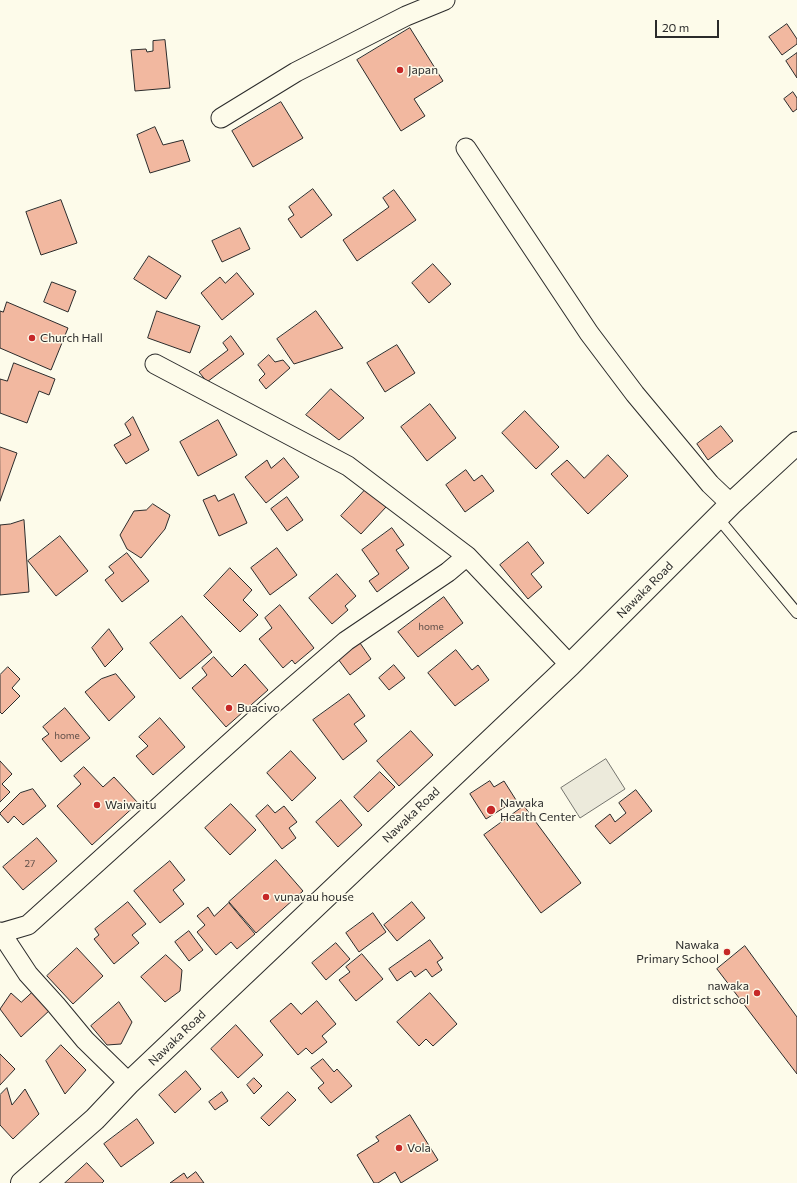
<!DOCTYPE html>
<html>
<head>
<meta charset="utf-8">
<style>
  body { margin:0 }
  #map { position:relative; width:797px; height:1183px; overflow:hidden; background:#fdfbea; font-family:Commissioner,sans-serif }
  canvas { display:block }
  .scale { position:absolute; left:655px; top:20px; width:64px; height:18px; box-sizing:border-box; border:2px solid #2b2b2b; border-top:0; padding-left:5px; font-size:12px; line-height:14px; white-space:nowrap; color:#2b2b2b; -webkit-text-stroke:3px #fdfbea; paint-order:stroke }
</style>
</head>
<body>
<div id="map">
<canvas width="797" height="1183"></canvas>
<div class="scale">20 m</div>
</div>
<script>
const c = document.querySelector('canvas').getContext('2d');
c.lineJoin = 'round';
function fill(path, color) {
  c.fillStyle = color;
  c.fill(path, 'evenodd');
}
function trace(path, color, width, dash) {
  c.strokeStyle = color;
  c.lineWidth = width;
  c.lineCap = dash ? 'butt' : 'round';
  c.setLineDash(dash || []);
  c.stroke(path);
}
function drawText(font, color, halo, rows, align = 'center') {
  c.font = font + ' Commissioner,sans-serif';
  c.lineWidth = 3;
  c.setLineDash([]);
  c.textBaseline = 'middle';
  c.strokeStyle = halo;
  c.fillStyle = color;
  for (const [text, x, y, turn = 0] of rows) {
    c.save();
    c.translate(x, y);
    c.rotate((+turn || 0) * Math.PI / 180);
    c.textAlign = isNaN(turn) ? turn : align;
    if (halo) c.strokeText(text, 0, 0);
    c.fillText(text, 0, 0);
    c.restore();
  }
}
const parking = new Path2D(`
  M606 759 625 789 580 818 561 788Z`);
const building = new Path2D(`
  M787 24 797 39V44L782 55 769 37Z
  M410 28 443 81 414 99 425 116 401 131 357 60Z
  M165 40 170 88 135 91 131 50 146 49 147 52 153 51V41Z
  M797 53V78L786 61Z
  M793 92 797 98V109L793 112 784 99Z
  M281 102 303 138 253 167 232 131Z
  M155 127 163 145 183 140 190 161 150 173 137 135Z
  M313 189 332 215 301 238 288 219 294 215 289 207Z
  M394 190 416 220 357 261 343 240 389 207 383 198Z
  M61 200 77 243 41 255 26 212Z
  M240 228 250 249 222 262 212 241Z
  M149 256 181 276 166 299 134 279Z
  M433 264 451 284 429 303 412 283Z
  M237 273 254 294 222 320 201 293 220 277 225 283Z
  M52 282 76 291 68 312 44 302Z
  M7 302 68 328 51 370 0 348V311L3 312Z
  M157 311 200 326 190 353 148 338Z
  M316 311 343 348 294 364 277 339Z
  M231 336 244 354 207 382 199 372 228 350 223 343Z
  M397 345 415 373 385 392 367 363Z
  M269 355 275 362 283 360 290 368 266 389 259 380 265 374 258 365Z
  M14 363 55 379 49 395 39 391 27 423 0 413V379L7 381Z
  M331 389 364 418 339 440 306 415Z
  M430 404 456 438 427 461 401 427Z
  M525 411 559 447 536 469 502 433Z
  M133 417 149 450 126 464 114 445 131 435 125 424Z
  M218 420 237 455 198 476 180 442Z
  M721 426 733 441 708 460 697 444Z
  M0 447 17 453 0 501Z
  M608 455 628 476 588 514 551 474 567 460 584 478Z
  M284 458 299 477 266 503 245 477 267 460 271 468Z
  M466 470 474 481 482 475 494 491 465 512 446 485Z
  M366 489 386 507 361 534 341 516Z
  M234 494 247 523 219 536 203 500 215 495 218 501Z
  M287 497 303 520 287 531 271 509Z
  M153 504 170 515 165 529 141 558 127 549 120 535 134 511 146 510Z
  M24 520 29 592 0 595V525L10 524Z
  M392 528 404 545 396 550 409 568 377 592 369 581 379 574 362 550Z
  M60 536 88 571 56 596 28 561Z
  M528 542 544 563 531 574 542 587 528 599 500 565Z
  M277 548 297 575 270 595 251 568Z
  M127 553 149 581 122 602 105 580 114 573 109 567Z
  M230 568 252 590 243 600 258 615 240 632 204 596Z
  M337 574 356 596 345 606 348 610 332 624 309 598Z
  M444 597 463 623 418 657 398 632Z
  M280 605 314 648 295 664 292 660 283 668 259 639 272 628 265 618Z
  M182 616 212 652 180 679 150 643Z
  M109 629 123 649 105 667 92 648Z
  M360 643 371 659 350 675 338 659Z
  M456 650 472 670 478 665 489 680 455 706 428 673Z
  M214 657 232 677 245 664 268 690 226 727 192 688 207 675 202 668Z
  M394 665 405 678 389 690 379 678Z
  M8 667 20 679 12 688 20 696 2 714 0 712V675Z
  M116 674 135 697 109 721 85 692 101 679Z
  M349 694 365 716 354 724 367 741 343 760 313 720Z
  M65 708 90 738 61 762 42 739 49 734 43 727Z
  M160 718 185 747 153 775 136 756 148 746 139 737Z
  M411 731 433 755 399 786 377 761Z
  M291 751 316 778 292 801 267 773Z
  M0 761 12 774 2 784 10 792 0 802Z
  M84 767 103 787 114 777 138 803 92 845 57 806 81 784 74 776Z
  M380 772 395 787 368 812 354 797Z
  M490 781 494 787 504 781 516 800 486 819 470 794Z
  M33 789 46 806 23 825 14 816 8 823 0 814V813L20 793Z
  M636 790 652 811 610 844 595 826 610 814 615 822 626 813 619 803Z
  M341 800 362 825 338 847 316 822Z
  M231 804 256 830 230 855 205 828Z
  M268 805 275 813 284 806 297 822 289 828 296 838 282 849 256 816Z
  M524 806 581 883 541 913 484 835Z
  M37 838 57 861 23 890 3 867Z
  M276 860 303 891 256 933 229 902Z
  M170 861 185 880 173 890 184 904 160 923 134 891Z
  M128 902 146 924 132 935 139 943 114 964 94 939 99 935 95 929Z
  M412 902 425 918 397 941 384 925Z
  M229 903 255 934 237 949 231 942 216 955 197 932 205 925 197 916 208 907 214 916Z
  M373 913 386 932 359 952 346 933Z
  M189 931 203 950 189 961 175 942Z
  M430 940 443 958 437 962 442 970 432 977 426 969 415 977 411 971 397 981 389 969Z
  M336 943 350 959 326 980 312 963Z
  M745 946 797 1017V1074L717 969Z
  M77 948 103 976 73 1004 47 976Z
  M362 954 383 979 356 1001 339 980 350 972 346 967Z
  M166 955 182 970 180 991 165 1002 141 977Z
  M34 991 51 1009 21 1037 0 1009 11 993 21 1002Z
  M430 993 457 1024 433 1046 426 1039 419 1046 397 1022Z
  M317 1001 336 1024 322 1036 327 1042 312 1054 306 1048 298 1055 270 1021 291 1003 301 1014Z
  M119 1002 132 1022 121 1044 107 1045 91 1026Z
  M236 1025 263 1055 238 1078 211 1049Z
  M61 1045 86 1070 65 1094 46 1061Z
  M0 1054 15 1069 0 1085Z
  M323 1059 334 1072 337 1069 352 1086 331 1103 318 1088 324 1083 311 1068Z
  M186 1071 201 1089 175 1113 159 1095Z
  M254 1078 262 1086 254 1094 247 1085Z
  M7 1088 12 1105 25 1089 39 1114 13 1139 0 1125V1095Z
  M222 1092 228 1101 215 1110 209 1102Z
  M288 1092 296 1100 269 1126 261 1118Z
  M410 1115 438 1160 401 1183 395 1172 378 1183H374L357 1155 379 1141 376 1137Z
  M137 1119 154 1143 121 1167 104 1144Z
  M87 1163 104 1181 102 1183H65Z
  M196 1172 204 1183H170L184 1173 187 1178Z`);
const service = new Path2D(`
  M718 518 797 613`);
const minor = new Path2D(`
  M221 118 296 72 406 16 445 0
  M466 148 589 333 635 394 710 484 731 504
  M155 364 348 466 467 556 570 665
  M0 932 1 933 28 925 266 710 346 641 448 572 467 556
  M0 935 1 933 28 974 56 1005 85 1040 129 1083`);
const tertiary = new Path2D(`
  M22 1183 95 1119 129 1083 570 665 731 504 797 443`);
const markers = [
  [400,70,4,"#c62828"],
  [32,338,4,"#c62828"],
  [229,708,4,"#c62828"],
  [97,805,4,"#c62828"],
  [491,810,5,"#c62828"],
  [266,897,4,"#c62828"],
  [727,952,4,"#c62828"],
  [757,993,4,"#c62828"],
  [399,1148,4,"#c62828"]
];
const numberNames = [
  ["home",431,627],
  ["home",67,736],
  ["27",30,864]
];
const poiNames = [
  ["Japan",408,70],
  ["Church Hall",40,338],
  ["Buacivo",237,708],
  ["Nawaka",500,803],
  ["Health Center",500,817],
  ["Waiwaitu",105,805],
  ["vunavau house",274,897],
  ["Nawaka",719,945,"right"],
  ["Primary School",719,959,"right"],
  ["nawaka",749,986,"right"],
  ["district school",749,1000,"right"],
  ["Vola",407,1148]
];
const streetNames = [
  ["Nawaka Road",645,590,-45],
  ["Nawaka Road",411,815,-44],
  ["Nawaka Road",177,1038,-44]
];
fill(parking, '#eceadb');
trace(parking, '#74746e', 1);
fill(building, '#f2b8a0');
trace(building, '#2b2b2b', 1);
trace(service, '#2b2b2b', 12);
trace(minor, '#2b2b2b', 21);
trace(tertiary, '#2b2b2b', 24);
trace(service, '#fdfbea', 10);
trace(minor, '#fdfbea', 19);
trace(tertiary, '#fdfbea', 22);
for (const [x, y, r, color] of markers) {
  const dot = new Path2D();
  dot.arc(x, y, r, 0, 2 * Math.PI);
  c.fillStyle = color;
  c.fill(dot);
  trace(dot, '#fdfbea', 1.5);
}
drawText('10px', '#5d4e48', null, numberNames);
drawText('12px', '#2b2b2b', '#fdfbea', poiNames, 'left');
drawText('12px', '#2b2b2b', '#fdfbea', streetNames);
</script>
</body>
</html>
